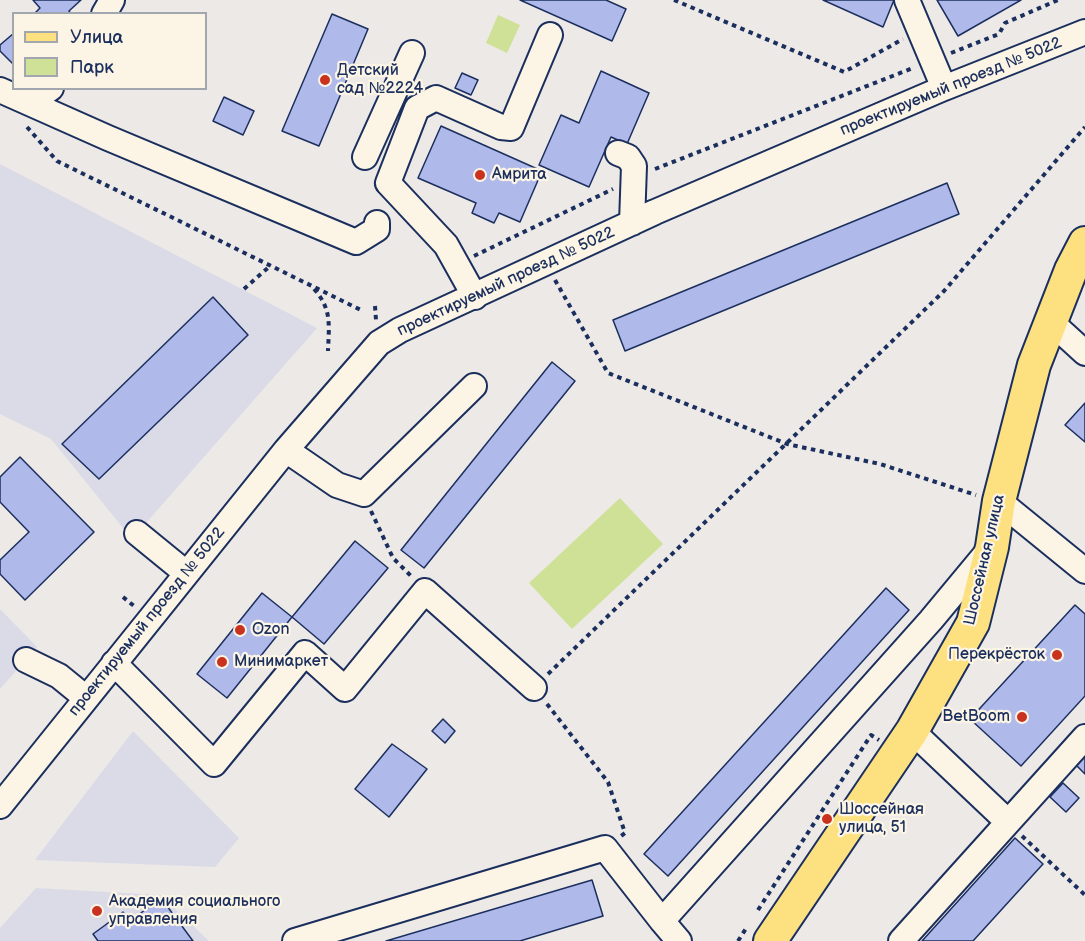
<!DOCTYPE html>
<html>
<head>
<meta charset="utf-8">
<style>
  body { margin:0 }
  #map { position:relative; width:1085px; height:941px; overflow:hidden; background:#ede9e6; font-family:"Balsamiq Sans",sans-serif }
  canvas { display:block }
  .legend { position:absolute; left:12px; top:12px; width:195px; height:78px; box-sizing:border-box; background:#fcf5e5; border:2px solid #a2a6af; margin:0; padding:8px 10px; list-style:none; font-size:18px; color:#1b2f5e }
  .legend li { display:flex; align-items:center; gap:12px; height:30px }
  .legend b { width:30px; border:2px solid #a2a6af }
</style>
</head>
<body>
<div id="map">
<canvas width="1085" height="941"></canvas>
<ul class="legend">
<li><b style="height:8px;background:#fde080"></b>Улица</li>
<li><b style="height:16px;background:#cee196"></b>Парк</li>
</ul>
</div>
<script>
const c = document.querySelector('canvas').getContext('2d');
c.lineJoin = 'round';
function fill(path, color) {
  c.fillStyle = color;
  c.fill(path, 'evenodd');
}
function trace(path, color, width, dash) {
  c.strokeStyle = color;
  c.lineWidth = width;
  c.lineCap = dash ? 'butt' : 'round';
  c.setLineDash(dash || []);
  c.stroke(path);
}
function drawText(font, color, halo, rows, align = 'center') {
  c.font = font + ' "Balsamiq Sans",sans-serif';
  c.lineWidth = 4.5;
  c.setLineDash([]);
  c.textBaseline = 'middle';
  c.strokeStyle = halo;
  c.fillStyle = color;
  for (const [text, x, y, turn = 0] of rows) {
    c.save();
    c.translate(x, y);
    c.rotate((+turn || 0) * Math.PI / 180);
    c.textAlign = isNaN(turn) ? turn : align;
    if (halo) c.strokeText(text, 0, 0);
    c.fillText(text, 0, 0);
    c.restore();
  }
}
const built = new Path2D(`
  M0 164 317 328 132 539 51 439 0 414Z
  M0 609 37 647 0 689Z
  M133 731 239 838 215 867 35 860Z
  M36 888 161 895 209 941H0V928Z`);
const green = new Path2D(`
  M498 15 520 25 507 53 486 43Z
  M620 498 663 544 572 629 529 583Z`);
const building = new Path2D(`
  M33 0H81L69 11 71 14H34L40 8Z
  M520 0H606L626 9 612 41Z
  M823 0H894L883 27Z
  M937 0H1021L958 36Z
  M332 14 368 29 319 146 282 131Z
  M14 33V65L0 51V45Z
  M601 71 649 93 627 144 611 137 589 187 539 165 561 115 579 123Z
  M462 73 478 80 471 95 455 88Z
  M224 97 254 111 243 135 213 121Z
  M441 126 542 171 520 222 499 213 494 223 472 213 476 203 418 178Z
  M947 183 959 214 625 351 613 320Z
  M213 297 248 335 99 479 62 444Z
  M552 362 575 381 424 568 401 550Z
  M1085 403V442L1065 425Z
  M20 457 94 532 25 600 0 574V560L29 532 0 502V477Z
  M355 541 388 568 324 644 292 617Z
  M886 588 909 610 668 876 644 854Z
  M262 593 292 617 227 698 197 674Z
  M1075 605 1085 614V696L1021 766 970 719Z
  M443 719 455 731 445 743 432 731Z
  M392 744 427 769 389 817 355 789Z
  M1079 750 1085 756V774L1070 759Z
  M1063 783 1079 798 1066 812 1050 797Z
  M1015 838 1043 864 973 941H922Z
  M592 880 603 916 520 941H386Z
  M161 898 193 941H98L93 934 123 912 130 921Z`);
const path = new Path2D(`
  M674 0 844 72 903 39
  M951 53 999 34 1005 23 1058 0
  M27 127 57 161 363 311
  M655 169 913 68
  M474 256 613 189
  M555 280 608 373 787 444 880 464 976 495
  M244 289 270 266
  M314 289C332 309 329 325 328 351
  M375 306 376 320
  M371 511 393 558 411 576
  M123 597 134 606
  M548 674 944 291 1085 127
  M547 704 608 782 625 833 621 836
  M1022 836 1085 895
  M758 910 871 735 879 740
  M738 941 747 927`);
const minor = new Path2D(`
  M907 0 944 88
  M104 14 112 0
  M0 90 108 138 356 242 377 229V223
  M30 103 51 88
  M618 153 628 157 634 166 632 223
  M365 157 412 53
  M475 297 446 245 388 183 417 108 436 98 501 127 511 128 550 35
  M1050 321 1085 353
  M286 450 337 485 364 494 474 386
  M999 501 1085 571
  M137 533 186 573
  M26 660 59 676 86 698
  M114 663 214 764 305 653 345 689 425 591 534 688
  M912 731 1008 822
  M0 806 286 450 379 343 400 330 655 212 944 88 1085 32
  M295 941 605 848 662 921
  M679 941 662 921 931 620 990 549
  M901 941 1085 737`);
const major = new Path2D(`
  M770 941 912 731 973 623 992 547 999 501 1034 365 1071 270 1085 243`);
const markers = [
  [325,80,6,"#c8321e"],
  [480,175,6,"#c8321e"],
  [240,630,6,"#c8321e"],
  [1057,655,6,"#c8321e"],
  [222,662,6,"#c8321e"],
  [1022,717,6,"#c8321e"],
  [827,819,6,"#c8321e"],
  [97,911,6,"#c8321e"]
];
const poiNames = [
  ["Детский",337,71],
  ["сад №2224",337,89],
  ["Амрита",492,175],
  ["Ozon",252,630],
  ["Перекрёсток",1045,655,"right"],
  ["Минимаркет",234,662],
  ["BetBoom",1010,717,"right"],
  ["Шоссейная",839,810],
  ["улица, 51",839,828],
  ["Академия социального",109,902],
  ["управления",109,920]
];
const streetNames = [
  ["проектируемый проезд № 5022",951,87,-22],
  ["проектируемый проезд № 5022",506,282,-25],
  ["Шоссейная улица",985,560,-77],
  ["проектируемый проезд № 5022",147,622,-51]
];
fill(built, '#dadbe7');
fill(green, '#cee196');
fill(building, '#afb9ea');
trace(building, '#1b2f5e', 1.5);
trace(minor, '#1b2f5e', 28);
trace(major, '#1b2f5e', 36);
trace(path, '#1b2f5e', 4, [4.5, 4.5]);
trace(minor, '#fcf5e5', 24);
trace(major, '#fde080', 32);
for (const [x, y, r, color] of markers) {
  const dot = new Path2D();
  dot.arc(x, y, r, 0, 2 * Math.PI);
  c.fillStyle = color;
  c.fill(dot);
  trace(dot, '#fcf5e5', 2);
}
drawText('16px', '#1b2f5e', '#fcf5e5', poiNames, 'left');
drawText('16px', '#1b2f5e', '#fcf5e5', streetNames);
</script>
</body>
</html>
